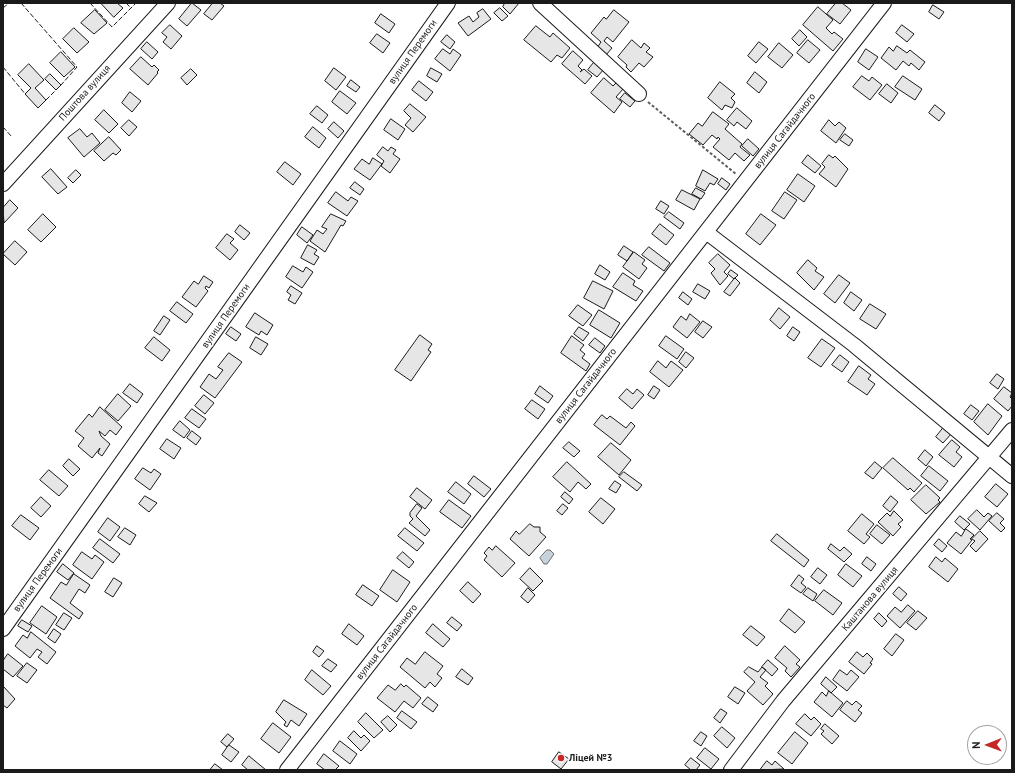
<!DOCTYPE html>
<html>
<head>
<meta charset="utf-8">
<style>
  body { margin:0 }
  #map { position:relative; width:1015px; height:773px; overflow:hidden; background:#fff; font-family:"PT Sans",sans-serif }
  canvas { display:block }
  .frame { position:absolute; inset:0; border:4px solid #1a1a1a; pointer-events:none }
  .north { position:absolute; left:967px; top:725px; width:40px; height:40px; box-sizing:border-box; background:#fff; border:1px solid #a3a3a3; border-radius:50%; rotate:269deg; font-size:11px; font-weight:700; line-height:16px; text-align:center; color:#1a1a1a }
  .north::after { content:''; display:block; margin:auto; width:14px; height:18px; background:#c62828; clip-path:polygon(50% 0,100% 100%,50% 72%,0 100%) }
</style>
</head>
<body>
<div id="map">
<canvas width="1015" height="773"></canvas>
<div class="frame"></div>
<div class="north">N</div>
</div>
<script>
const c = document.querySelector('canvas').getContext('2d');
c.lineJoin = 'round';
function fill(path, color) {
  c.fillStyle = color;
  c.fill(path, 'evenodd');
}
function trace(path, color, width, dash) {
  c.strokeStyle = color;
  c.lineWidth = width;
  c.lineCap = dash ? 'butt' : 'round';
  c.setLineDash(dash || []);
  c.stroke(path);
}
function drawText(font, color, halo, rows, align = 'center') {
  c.font = font + ' "PT Sans",sans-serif';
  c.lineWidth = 3;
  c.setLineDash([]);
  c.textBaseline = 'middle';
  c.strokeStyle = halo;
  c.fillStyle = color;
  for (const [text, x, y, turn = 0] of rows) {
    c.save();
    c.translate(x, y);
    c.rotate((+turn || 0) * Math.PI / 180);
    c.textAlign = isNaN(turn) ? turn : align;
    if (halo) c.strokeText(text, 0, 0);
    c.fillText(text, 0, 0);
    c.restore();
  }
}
const water = new Path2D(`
  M547 550H550L554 554 547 564H544L540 558Z`);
const building = new Path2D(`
  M101 3H117L123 8 114 17Z
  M192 3 201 10 187 26 179 19Z
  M213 3H220L224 6 212 20 204 14Z
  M505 3H519L510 14 503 7Z
  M836 3H842L851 10 840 24 827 14Z
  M933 5 944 12 939 19 929 12Z
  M818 7 833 20 826 28 832 34 834 32 843 39 833 51 803 25Z
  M500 8 508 16 502 21 494 13Z
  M483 9 491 19 468 36 458 23 469 16 473 22 479 17 477 13Z
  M95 10 107 23 94 34 81 23Z
  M614 10 629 22 613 42 607 37 604 41 612 48 606 55 597 48 601 42 591 33 604 17 606 19Z
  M381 14 395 24 389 33 375 23Z
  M170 25 182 36 171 49 163 42 167 37 162 33Z
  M902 25 914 34 907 42 896 33Z
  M536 26 550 37 553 33 570 48 562 58 557 55 551 62 524 40Z
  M74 28 89 42 77 53 63 39Z
  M800 30 807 37 799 46 792 39Z
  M377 34 390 43 383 53 370 43Z
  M447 35 455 42 450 49 441 42Z
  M632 40 641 48 644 43 650 48 646 52 653 57 644 67 639 63 631 72 626 67 627 65 618 57Z
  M808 40 820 50 809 63 797 53Z
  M147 42 158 52 152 59 141 49Z
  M759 42 768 49 756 63 748 56Z
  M779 43 793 55 782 68 768 57Z
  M897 46 907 53 910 50 925 62 919 70 911 63 909 66 903 61 896 70 881 58 889 47 893 51Z
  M443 49 450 54 453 49 461 55 450 71 435 59Z
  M866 49 878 57 869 70 858 62Z
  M573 51 583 60 578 66 582 70 580 72 584 69 592 76 585 84 562 64Z
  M61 52 75 67 64 77 50 63Z
  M141 57 152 67 154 65 159 70 157 72 158 73 148 85 130 69Z
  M596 60 605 68 597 77 588 70Z
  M29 64 44 80 35 88 46 100 38 108 25 94 31 88 18 75Z
  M334 68 346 77 336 90 325 81Z
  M431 68 442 74 437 82 427 76Z
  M191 69 197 75 187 85 181 78Z
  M755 72 767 82 759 93 747 83Z
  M50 74 61 85 56 90 45 79Z
  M862 76 869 81 872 77 882 85 870 100 853 87Z
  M903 76 922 89 915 100 895 87Z
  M604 78 613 86 616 83 623 89 616 97 622 102 614 113 591 93Z
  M351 80 360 87 356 92 347 86Z
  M419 81 433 92 426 101 412 90Z
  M720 82 735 94 731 98 735 102 732 108 725 105 722 110 708 98Z
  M887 84 898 93 891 103 879 94Z
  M340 91 356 103 347 114 332 102Z
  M130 92 141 101 132 112 122 103Z
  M625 93 635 101 630 107 620 99Z
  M410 104 426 117 413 132 405 125 411 118 404 111Z
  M935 105 945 113 939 121 929 113Z
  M317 106 328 115 322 123 310 114Z
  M737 108 752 121 746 129 737 122 734 126 727 120Z
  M104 110 118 124 109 133 95 120Z
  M713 112 729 124 725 129 742 144 740 147 750 155 744 161 735 153 729 160 713 147 720 139 718 137 717 139 712 135 703 145 689 134 698 123 702 126Z
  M391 119 405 129 398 140 384 130Z
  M129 120 137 127 129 136 121 128Z
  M829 120 835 126 839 122 846 128 836 143 821 131Z
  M334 122 344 131 338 138 328 129Z
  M313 127 326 138 319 148 305 137Z
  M80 129 87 137 92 133 100 143 84 157 68 138Z
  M845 134 853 140 849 146 840 140Z
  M109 137 121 150 116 155 113 153 104 161 94 151Z
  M748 139 759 149 753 156 742 146Z
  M383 147 388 151 391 147 396 150 393 154 400 159 390 173 381 166 384 161 377 155Z
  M808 155 821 166 815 173 802 163Z
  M829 155 833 158 835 156 848 169 836 187 819 174 825 167 822 164Z
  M373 158 382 164 370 180 354 169 362 159 369 164Z
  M285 162 301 174 293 185 277 172Z
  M51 169 67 187 58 194 42 177Z
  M76 170 81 175 73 183 68 178Z
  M703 170 718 179 714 185 710 183 705 191 696 186Z
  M798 174 815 186 804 202 787 190Z
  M722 178 730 184 726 190 718 184Z
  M355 182 364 189 360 195 350 188Z
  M696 188 705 193 701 199 692 194Z
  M682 190 700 199 694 210 676 200Z
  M336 192 348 201 351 197 358 201 347 216 328 203Z
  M785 192 797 200 784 219 772 211Z
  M10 200 18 208 4 223 3 208Z
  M661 201 669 206 664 214 656 209Z
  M669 212 684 223 680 229 664 217Z
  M43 214 56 227 41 242 28 230Z
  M331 214 346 221 343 226 341 225 325 252 310 241 317 230 323 234 327 229 322 227Z
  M761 214 776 225 760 245 746 234Z
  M660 224 674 235 666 245 652 234Z
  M240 225 250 233 244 240 235 232Z
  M302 227 313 235 307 243 297 235Z
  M227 234 234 239 230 243 238 250 230 260 216 248Z
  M15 241 27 252 15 265 3 254Z
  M308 245 317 250 314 254 319 257 314 265 301 258Z
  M624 246 633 252 627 261 618 255Z
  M649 247 670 263 664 271 642 255Z
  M634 252 645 260 642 264 647 268 639 279 623 267Z
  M718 254 730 265 724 272 728 276 720 285 711 273 715 269 709 263Z
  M808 260 817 268 815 271 824 277 814 290 797 273Z
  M600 265 610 272 605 280 595 274Z
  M293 266 303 272 306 267 313 272 302 288 286 277Z
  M731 270 738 275 734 279 728 274Z
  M623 273 635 281 633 285 643 291 636 301 613 287Z
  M839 275 850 283 835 303 824 294Z
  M204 276 213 282 209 288 206 286 205 288 208 291 196 307 182 297 194 281 198 284Z
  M735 278 740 283 730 296 724 292Z
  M593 281 613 291 604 309 584 298Z
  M698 284 710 291 705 299 693 292Z
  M291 286 302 293 295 304 288 300 291 295 287 292Z
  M683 292 692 299 688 305 679 298Z
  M851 292 862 300 854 311 844 303Z
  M177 302 193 314 186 323 170 311Z
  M870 304 886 314 876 329 860 319Z
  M578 305 592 315 583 326 569 316Z
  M779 308 790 317 780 329 770 320Z
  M599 310 620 323 611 338 590 325Z
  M255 313 273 325 267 335 261 331 259 335 246 327Z
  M690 314 700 322 687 338 673 327 681 316 686 320Z
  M164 316 170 320 160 335 154 331Z
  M703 321 712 327 703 338 695 332Z
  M231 327 241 334 236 341 226 334Z
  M579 327 589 333 583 341 574 334Z
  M793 327 800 332 794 341 787 336Z
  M420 335 432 344 428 350 431 352 411 381 395 370Z
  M572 336 584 345 580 350 585 354 582 358 590 364 586 371 561 353Z
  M666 336 684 349 677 359 659 346Z
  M154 337 170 350 162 361 145 348Z
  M256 337 268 344 261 355 250 348Z
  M595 338 605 346 600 353 589 345Z
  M822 339 835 348 821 367 808 358Z
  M686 352 694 358 686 368 679 362Z
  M229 353 242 362 215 398 200 387 209 374 216 379 223 370 218 367Z
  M840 355 849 362 842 372 832 365Z
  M658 361 666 368 671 361 683 370 669 387 650 372Z
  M859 366 871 375 868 379 875 384 867 395 848 382Z
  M997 374 1004 379 998 389 990 383Z
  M130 384 143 394 137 403 123 393Z
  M540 386 553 396 548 403 535 394Z
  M654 386 660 390 654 399 648 395Z
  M1004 387 1012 393 1010 397 1012 399V406L1008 411 994 399Z
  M627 389 633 394 637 389 644 395 632 409 619 398Z
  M118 394 131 406 118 421 105 410Z
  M204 395 214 403 205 414 195 406Z
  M532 400 545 409 538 419 525 409Z
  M988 404 1002 416 988 435 974 422Z
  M971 405 979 411 972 420 964 414Z
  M100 407 122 427 116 435 110 430 105 436 99 431 101 436 110 444 102 456 98 453 100 448 92 458 78 446 84 438 75 431 89 414 92 417Z
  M192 409 206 419 199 428 185 418Z
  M602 415 607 419 610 416 626 428 631 422 635 426 620 445 594 425Z
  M180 421 190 430 184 438 173 430Z
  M944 427 952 433 943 443 936 437Z
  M192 431 201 438 196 445 187 438Z
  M167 439 181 448 174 459 160 449Z
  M952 440 960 447 956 452 962 457 954 467 939 455Z
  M569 442 580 451 574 457 563 448Z
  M611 443 631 460 619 475 598 457Z
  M925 450 933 457 926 466 918 459Z
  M893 458 922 483 914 492 910 488 908 490 883 468Z
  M69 459 80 469 73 476 63 466Z
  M567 462 591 484 586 489 578 482 570 492 553 477Z
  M875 462 882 468 873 479 865 473Z
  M929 466 948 481 940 491 921 476Z
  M143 468 151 473 154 469 161 474 150 490 135 479Z
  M49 470 68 486 59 496 40 480Z
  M624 472 642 485 637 491 619 477Z
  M474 476 491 489 484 497 468 484Z
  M615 481 621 485 616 493 609 489Z
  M456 482 471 494 464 504 448 492Z
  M996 484 1008 494 997 507 985 497Z
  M926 485 940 498 938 500 940 502 926 514 911 500Z
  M417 488 432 500 425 509 410 497Z
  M565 492 573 499 569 504 561 497Z
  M145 496 157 503 149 512 139 504Z
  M891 496 898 502 890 512 883 506Z
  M41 497 51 506 41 517 31 508Z
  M601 498 615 509 603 524 589 512Z
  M449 500 471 516 462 528 440 512Z
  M417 504 422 508 416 516 430 530 425 536 409 523 413 519 410 516V513Z
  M563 504 568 508 562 515 557 511Z
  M977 510 984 517 988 513 992 516 980 530 968 519Z
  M894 511 903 520 898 524 901 527 893 536 878 522 887 513 890 516Z
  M997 513 1004 519 1000 523 1005 528 1001 532 989 521Z
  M862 514 874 524 866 534 870 537 864 544 848 531Z
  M21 515 39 528 30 540 12 526Z
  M960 516 970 524 964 530 955 522Z
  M108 518 120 527 110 541 98 532Z
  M530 524 534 527H540V532L546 537 529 556 510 539 516 531 519 534Z
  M877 525 890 535 882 544 870 534Z
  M125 528 136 535 130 545 118 537Z
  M405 528 424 543 417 551 398 536Z
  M966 529 974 535 970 539 972 540 961 554 947 543 956 532 961 536Z
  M980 531 988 539 976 552 970 546 975 541 972 539Z
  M777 534 809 560 804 567 771 541Z
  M100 539 120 554 113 563 93 548Z
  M939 539 947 546 942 552 934 545Z
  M831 544 840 551 844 547 852 554 844 562 828 549Z
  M496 546 515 563 502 577 484 560 487 556 484 553 489 547 492 550Z
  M82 552 92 559 95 555 104 562 92 579 73 565Z
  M403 552 414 562 409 568 397 558Z
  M867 557 876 564 871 571 862 564Z
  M936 557 942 562 945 558 958 569 948 582 929 567Z
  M63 564 74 573 68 580 57 572Z
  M846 564 862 576 853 587 838 575Z
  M530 568 543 581 533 591 520 579Z
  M818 568 827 575 820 584 811 577Z
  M393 570 410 582 397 602 380 590Z
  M74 574 90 585 85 593 79 589 70 603 83 613 79 619 50 598 61 582 66 585Z
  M799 575 804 579 801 583 806 587 801 593 791 586Z
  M114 578 122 583 113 597 105 592Z
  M468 582 481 594 473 603 460 591Z
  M363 585 379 596 372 606 356 595Z
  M899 587 907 594 901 601 893 594Z
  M528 588 535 595 528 603 521 597Z
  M808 588 817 594 813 601 803 594Z
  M824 590 842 603 833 615 815 601Z
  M908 605 915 611 900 628 887 616 895 607 901 612Z
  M42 606 57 617 46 634 30 623Z
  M789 609 805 622 795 633 780 621Z
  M918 611 927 618 916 630 907 623Z
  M64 613 72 618 64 630 56 625Z
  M879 613 887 621 882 627 874 619Z
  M452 617 462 625 457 631 447 623Z
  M22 620 32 626 28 632 18 626Z
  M349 624 364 636 357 645 342 634Z
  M433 624 450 639 443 647 426 633Z
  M751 626 765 637 757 646 743 635Z
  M54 629 61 634 55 643 48 638Z
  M31 632 56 652 47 664 38 657 42 652 37 649 30 658 15 646 23 635 27 638Z
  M896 634 904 640 892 656 884 649Z
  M317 646 324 651 319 657 313 652Z
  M785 646 800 660 796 664 800 667 791 677 785 671 787 668 775 658Z
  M425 652 443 666 437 674 442 678 435 687 430 682 425 688 400 667 407 658 415 664Z
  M857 652 863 657 867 653 873 659 870 663 872 664 864 674 849 662Z
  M8 654 23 666 13 677 3 669V661Z
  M328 659 337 665 331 672 322 666Z
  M768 660 778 669 772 676 762 667Z
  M27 663 37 670 27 683 17 676Z
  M749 667 758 672 762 667 766 670 760 677 768 683 765 686 773 694 763 705 747 691 755 682 744 672Z
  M462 669 473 678 468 685 456 677Z
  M312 670 331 686 323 695 305 680Z
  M840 670 847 675 851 670 859 677 847 691 833 680Z
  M826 677 837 687 831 693 821 684Z
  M401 684 404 687 406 685 421 698 413 708 404 701 395 712 377 698 388 685 395 690Z
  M3 686 15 699 7 708 3 705Z
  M735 687 745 693 738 704 728 697Z
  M829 691 843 703 832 717 814 702 822 692 826 696Z
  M428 697 438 705 433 712 422 704Z
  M284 700 307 714 299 726 291 720 287 727 284 725 286 722 276 712Z
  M847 701 852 705 856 701 862 706 858 710 862 713 855 722 840 710Z
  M721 709 727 713 720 723 714 718Z
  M402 711 417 722 411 729 397 718Z
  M366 713 383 730 374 738 358 722Z
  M805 714 811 720 814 717 821 724 811 736 796 724Z
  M388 716 397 725 390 732 381 722Z
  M273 723 291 737 279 753 261 739Z
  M825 724 839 736 832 744 821 734 824 731 821 729Z
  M722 727 735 738 727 748 714 736Z
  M354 731 361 738 364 735 370 741 361 751 348 738Z
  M701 732 707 736 701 746 694 741Z
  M795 732 808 743 792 764 778 753Z
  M228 734 234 739 227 747 221 742Z
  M340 741 357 754 350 764 333 751Z
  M229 745 239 752 231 762 222 755Z
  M705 748 719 759 711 769 697 758Z
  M559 752 569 759 561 769 552 762Z
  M324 754 339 766 335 770H325L317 764Z
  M249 756 266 770H248L242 765Z
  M691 758 700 765 696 770H691L685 765Z
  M767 761 772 765 775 761 784 769 760 770Z
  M215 764 223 770H210Z`);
const path = new Path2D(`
  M648 102 736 174`);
const minor = new Path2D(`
  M540 3 639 94
  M3 184 168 3
  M706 232 854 345 1012 476
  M3 629 448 3
  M287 770 884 3
  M731 770 783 701 1012 430`);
const fence = new Path2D(`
  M21 3 77 67 61 85
  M90 3 112 27 136 3
  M126 3 131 8
  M3 8 9 3
  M3 67 26 95
  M46 100 56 90
  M3 127 12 137`);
const markers = [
  [561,758,4,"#c62828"]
];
const streetNames = [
  ["вулиця Перемоги",413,52,-55],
  ["Поштова вулиця",85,93,-48],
  ["вулиця Сагайдачного",785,131,-52],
  ["вулиця Перемоги",226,316,-55],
  ["вулиця Сагайдачного",586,386,-52],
  ["вулиця Перемоги",38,580,-54],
  ["Каштанова вулиця",870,599,-50],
  ["вулиця Сагайдачного",387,642,-52]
];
const poiNames = [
  ["Ліцей №3",569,758]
];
fill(water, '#c6d2dc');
trace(water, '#6a6a6a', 1);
fill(building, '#e6e6e6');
trace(building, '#1a1a1a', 1);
trace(minor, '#1a1a1a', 16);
trace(path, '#5f5f5f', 2, [3, 2]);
trace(minor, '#fff', 14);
trace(fence, '#1a1a1a', 1, [5, 2]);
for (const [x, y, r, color] of markers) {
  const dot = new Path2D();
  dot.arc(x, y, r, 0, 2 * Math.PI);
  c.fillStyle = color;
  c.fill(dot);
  trace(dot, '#fff', 1.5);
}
drawText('10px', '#1a1a1a', '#fff', streetNames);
drawText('bold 10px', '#1a1a1a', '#fff', poiNames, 'left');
</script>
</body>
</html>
